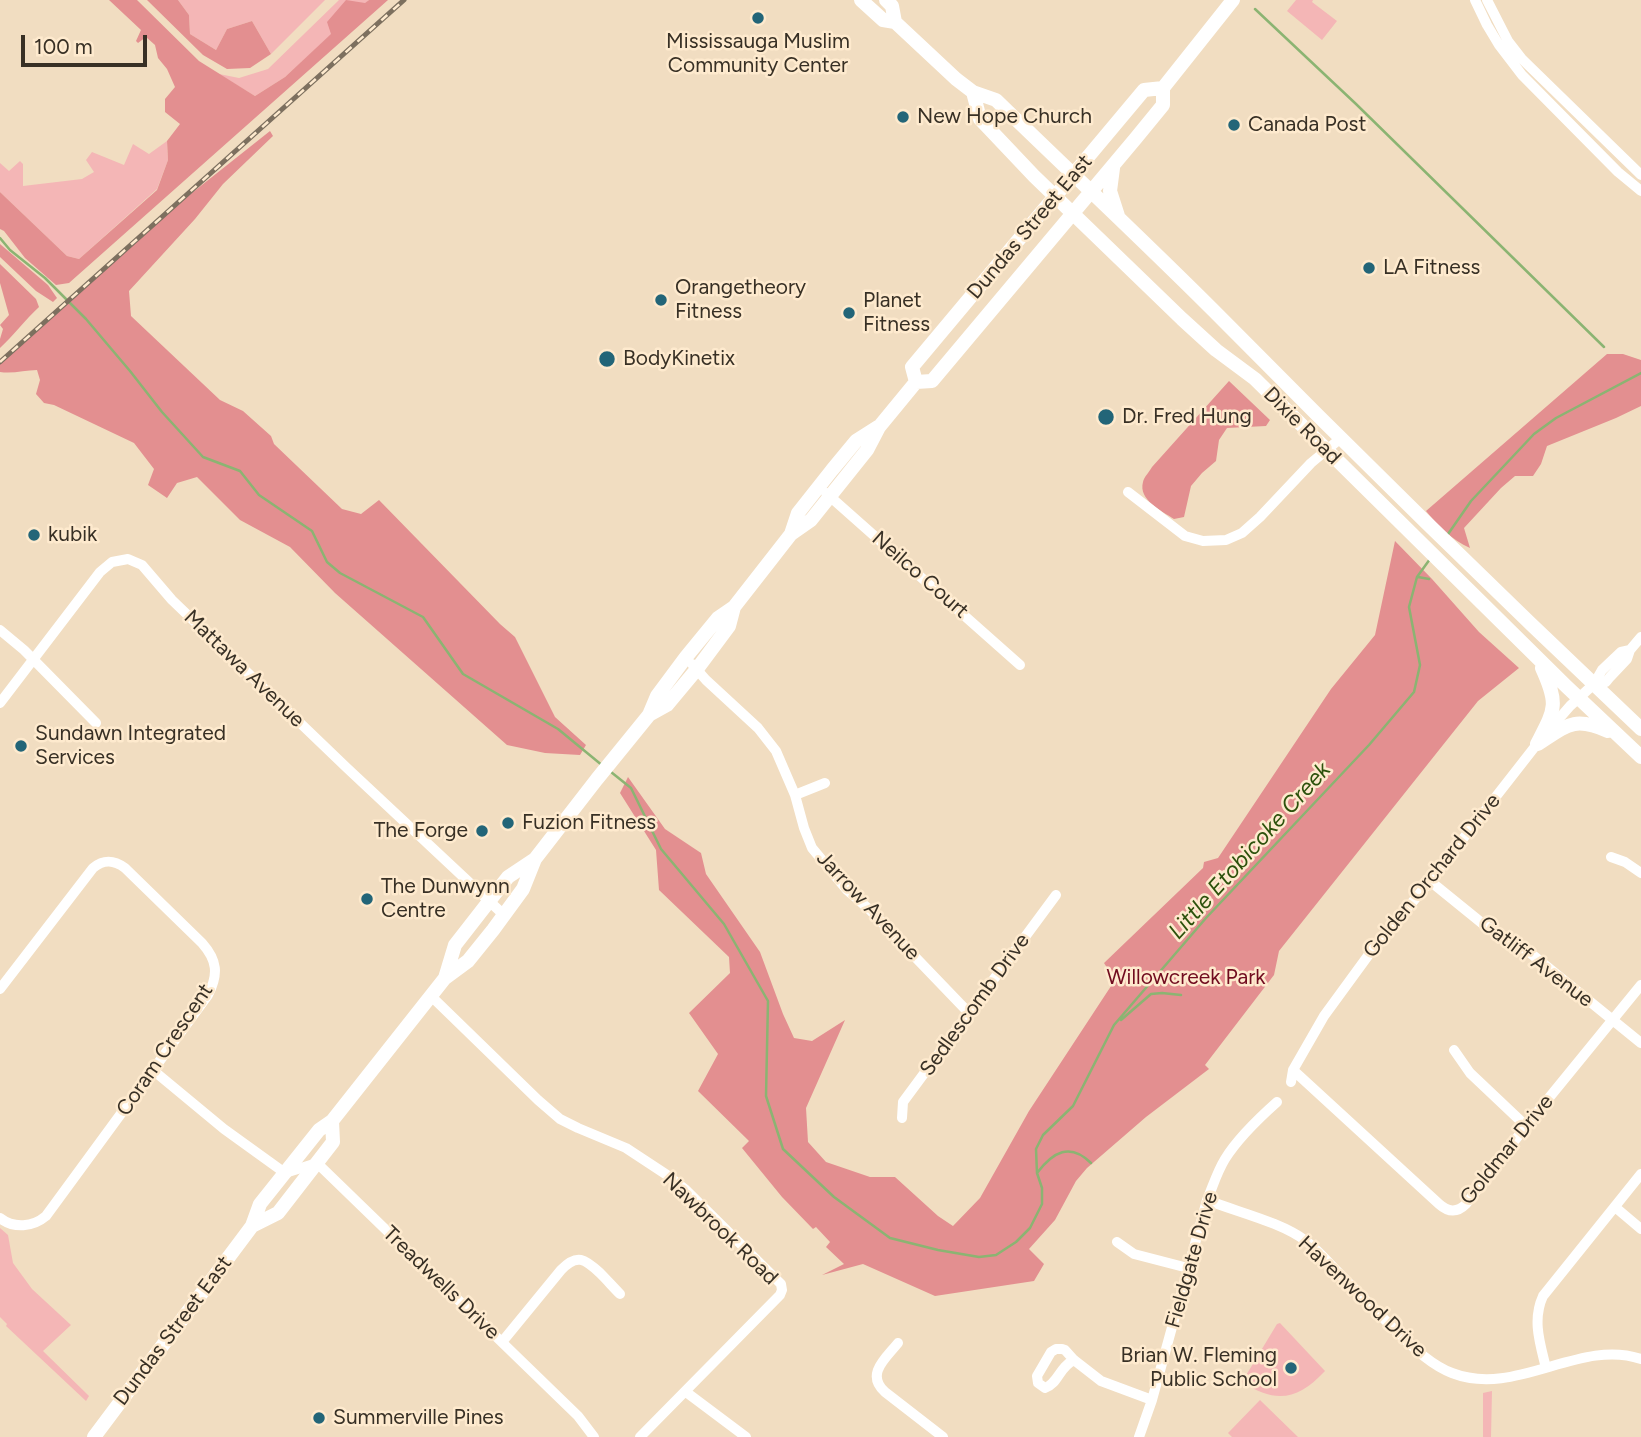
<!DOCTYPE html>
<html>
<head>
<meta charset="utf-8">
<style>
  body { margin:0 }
  #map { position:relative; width:1641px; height:1437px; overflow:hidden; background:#f1ddc1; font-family:Figtree,sans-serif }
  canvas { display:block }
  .scale { position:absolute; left:21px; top:35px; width:126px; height:32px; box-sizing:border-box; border:4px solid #383025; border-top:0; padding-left:9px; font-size:21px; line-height:24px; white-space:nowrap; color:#383025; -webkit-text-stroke:5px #feeace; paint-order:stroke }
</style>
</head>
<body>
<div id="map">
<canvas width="1641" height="1437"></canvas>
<div class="scale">100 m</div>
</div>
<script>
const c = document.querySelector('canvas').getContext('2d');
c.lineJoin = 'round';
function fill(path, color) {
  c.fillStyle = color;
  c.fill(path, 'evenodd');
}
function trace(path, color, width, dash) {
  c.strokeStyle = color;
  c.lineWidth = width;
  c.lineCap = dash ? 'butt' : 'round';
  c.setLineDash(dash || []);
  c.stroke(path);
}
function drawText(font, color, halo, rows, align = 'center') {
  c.font = font + ' Figtree,sans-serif';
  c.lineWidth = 5;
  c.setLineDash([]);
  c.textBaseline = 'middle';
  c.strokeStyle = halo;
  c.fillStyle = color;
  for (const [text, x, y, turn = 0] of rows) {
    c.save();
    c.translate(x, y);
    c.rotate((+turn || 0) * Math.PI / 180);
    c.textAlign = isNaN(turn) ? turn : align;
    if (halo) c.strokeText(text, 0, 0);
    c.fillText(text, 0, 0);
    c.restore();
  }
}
const green = new Path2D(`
  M178 0H325L271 54 252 21 227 29 216 50 190 34 189 15Z
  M339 0H369L285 77 255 96 219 74 239 78 268 69Z
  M1296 0H1313L1312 2 1337 21 1322 40 1287 11Z
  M167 141 168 160 157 189 79 259 67 256 0 192V163L9 171 20 161 23 164V186L82 179 94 172 86 160 92 152 124 165 133 144 149 154Z
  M0 1228 8 1235 13 1263 32 1289 71 1325 43 1351 89 1396 86 1401 6 1326 7 1324 0 1317Z
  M1280 1323 1325 1371C1298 1400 1276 1404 1242 1382L1277 1324Z
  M1492 1391 1491 1437H1483V1393Z
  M1260 1400 1298 1437H1232L1228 1433Z`);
const forest = new Path2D(`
  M109 0H137L199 61 255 96 285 77 331 34 327 22 346 0 365 3 369 0H388L69 283 56 285 25 258 4 231 0 229V192L67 256 79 259 157 190 168 160 167 141 180 124 165 112V99L175 87 167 69 158 58 155 45 146 37 138 43 136 41 141 30Z
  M147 0H178L189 15 190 34 216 50 227 29 252 21 271 54 250 68 227 69 203 55Z
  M270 131 273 136 223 184 195 219 129 291 131 316 220 400 243 411 271 436 274 444 342 509 361 514 379 500 500 624 515 637 555 717 586 745 580 755 545 753 507 745 335 593 290 547 240 520 197 477 177 483 167 498 148 485 154 469 134 443 54 405 44 403 36 394 40 380 37 370C25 370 13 374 0 372V364L183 200Z
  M0 244 48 285 57 298 53 302 36 291 0 257Z
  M0 264 36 299 39 307C25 320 14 335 0 348V339L3 329 0 325 9 315 0 283Z
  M1607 354H1623L1641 360V406L1616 418 1547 446 1541 464 1533 476H1515L1501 488 1464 528 1470 548C1452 540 1438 526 1426 511Z
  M1229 381 1270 420 1266 426 1227 428 1219 440 1216 461 1202 473 1191 486 1184 517 1174 519C1162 511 1138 500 1143 482 1144 477 1150 471 1152 467Z
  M1395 541 1432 579 1479 632 1519 668 1478 701 1279 951 1274 975 1205 1065 1209 1069 1146 1117 1087 1168 1076 1181 1055 1220 1029 1249 1044 1264 1034 1281 935 1296 863 1264 822 1275 844 1264 826 1247 830 1242 816 1227 813 1229 782 1197 742 1148 749 1141 698 1091 718 1054 689 1013 730 973 729 957 659 890 656 850 620 793 628 777 665 829 701 853 706 874 760 952 783 1014 794 1038 812 1041 845 1020 806 1108 808 1142 826 1162 870 1177H895L938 1216 953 1226 980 1198 1029 1111 1115 980 1104 963 1203 868 1204 862 1218 858 1331 689 1375 635Z`);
const stream = new Path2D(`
  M1255 9 1356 104 1604 347
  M0 238 10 250 45 278 86 319 130 371 162 412 203 457 240 471 259 495 312 531 327 562 340 573 423 617 463 674 558 729 603 766
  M1446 537 1471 501 1534 434 1556 418 1641 373
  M1418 577 1429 579
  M611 772 631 788 661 849 724 924 768 1001 766 1096 783 1149 834 1197 890 1238 938 1250 979 1257 996 1255 1016 1242 1030 1228 1042 1204V1188L1037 1173 1036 1149 1043 1135 1073 1106 1114 1025 1206 918 1369 745 1414 692 1420 665 1409 607 1417 577 1430 559
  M1121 1020 1151 994 1162 993 1181 995
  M1037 1173C1053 1152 1070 1142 1091 1163`);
const minor = new Path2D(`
  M1475 0 1487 25 1499 45 1522 75 1618 172 1641 191
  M1487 0 1508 41 1522 59 1641 175
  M1128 492 1185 536 1203 541 1226 540 1242 533 1260 517 1311 463 1341 438
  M826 493 1020 665
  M0 630 24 650 96 723
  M692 664 706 680 758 728 776 751 795 795 804 828 812 848 847 890 870 910 968 1012
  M1594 684 1606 682 1610 677 1627 659 1630 650 1641 637
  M0 703 100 572 112 562 128 559 142 565 172 600 347 768 504 915
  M795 795 825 783
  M1611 857 1625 862 1641 873
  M1430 881 1483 924 1529 952 1641 1043
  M0 989 93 868C104 859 114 860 125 868L202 943C217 960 219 974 208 995L46 1216C33 1227 14 1229 0 1218
  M431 996 538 1100 560 1119 578 1128 626 1148 667 1175 686 1190 781 1284 782 1290 780 1295 640 1437
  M1454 1050 1470 1073 1526 1126
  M1293 1070 1439 1204C1448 1212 1457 1213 1466 1204L1526 1126 1641 985
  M154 1071 224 1129 285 1173 317 1163 578 1416 594 1437
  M1291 1082 1293 1070 1324 1016 1370 953 1430 881 1537 744 1570 706 1594 684 1602 670 1621 652 1630 650
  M902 1118 903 1102 1056 895
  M1207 1200C1237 1212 1281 1222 1306 1241 1317 1249 1327 1261 1337 1271 1356 1290 1374 1309 1393 1328 1411 1345 1429 1364 1452 1373 1516 1398 1579 1338 1641 1359
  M1615 1207 1641 1229
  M1117 1242 1134 1254 1188 1268
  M502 1342 561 1270C577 1253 585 1259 600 1273 607 1280 613 1287 620 1294
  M898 1343C886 1358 865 1374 885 1392L943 1437
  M1074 1360C1059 1367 1058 1384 1045 1388L1038 1383 1037 1376 1051 1352 1056 1349H1062L1065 1350 1074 1360 1101 1381 1152 1400
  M1546 1368C1540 1343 1532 1320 1543 1296L1641 1174
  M686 1392 746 1437
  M1139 1437 1152 1400 1207 1200C1213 1186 1217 1172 1225 1159 1238 1138 1259 1118 1277 1102`);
const major = new Path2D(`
  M861 0 883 20 895 22 956 79 973 92 996 100C1068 170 1142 239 1213 310 1353 452 1496 592 1641 729
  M886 0 892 6 895 22
  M973 92 980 119 1034 176 1182 319 1216 350 1255 379 1566 686 1641 757
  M1113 168 1110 191 1118 216
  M916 382 912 367 1144 90 1163 88
  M791 534 798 513 832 470 856 441 878 427
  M649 715 667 705 697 669 729 626 734 607
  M1537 744C1555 709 1559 705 1542 668
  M1538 744C1567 725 1574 716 1608 731
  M445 978 455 945 508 877 535 859
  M252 1226 278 1213 333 1142 332 1121
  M94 1437 252 1226 260 1204 319 1130 332 1121 445 978 468 961 493 930 523 889 535 859 597 779 649 715 657 696 686 657 718 618 734 607 791 534 811 520 867 450 879 427 916 382 932 381 1136 138 1163 105V88L1233 0`);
const rail = new Path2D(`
  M0 362 404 0`);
const markers = [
  [758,18,7,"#236578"],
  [903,117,7,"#236578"],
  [1234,125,7,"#236578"],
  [1369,268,7,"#236578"],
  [661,300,7,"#236578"],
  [849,313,7,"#236578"],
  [607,359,9,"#236578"],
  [1106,417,9,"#236578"],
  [34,535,7,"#236578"],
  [21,746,7,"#236578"],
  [508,823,7,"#236578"],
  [482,831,7,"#236578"],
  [367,899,7,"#236578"],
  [1291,1368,7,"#236578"],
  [319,1418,7,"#236578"]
];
const poiNames = [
  ["Mississauga Muslim",758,42,"center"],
  ["Community Center",758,66,"center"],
  ["New Hope Church",917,117],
  ["Canada Post",1248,125],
  ["LA Fitness",1383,268],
  ["Orangetheory",675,288],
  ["Fitness",675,312],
  ["Planet",863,301],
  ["Fitness",863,325],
  ["BodyKinetix",623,359],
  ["Dr. Fred Hung",1122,417],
  ["kubik",48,535],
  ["Sundawn Integrated",35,734],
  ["Services",35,758],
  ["Fuzion Fitness",522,823],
  ["The Forge",468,831,"right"],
  ["The Dunwynn",381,887],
  ["Centre",381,911],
  ["Brian W. Fleming",1277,1356,"right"],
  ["Public School",1277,1380,"right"],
  ["Summerville Pines",333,1418]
];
const streetNames = [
  ["Dundas Street East",1030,227,-50],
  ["Dixie Road",1302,426,45],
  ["Neilco Court",920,575,41],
  ["Mattawa Avenue",244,669,44],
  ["Golden Orchard Drive",1432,876,-51],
  ["Jarrow Avenue",868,906,47],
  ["Gatliff Avenue",1536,962,37],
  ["Sedlescomb Drive",975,1005,-54],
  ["Coram Crescent",165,1050,-56],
  ["Goldmar Drive",1507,1150,-51],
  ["Nawbrook Road",720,1229,44],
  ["Fieldgate Drive",1192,1260,-74],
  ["Treadwells Drive",441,1283,44],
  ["Havenwood Drive",1362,1297,43],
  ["Dundas Street East",173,1331,-53]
];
const parkNames = [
  ["Willowcreek Park",1186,978]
];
const waterNames = [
  ["Little Etobicoke Creek",1250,851,-48]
];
fill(green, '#f4b6b6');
fill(forest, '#e38f90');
trace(stream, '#8bb472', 2.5);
trace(minor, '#fff', 10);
trace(major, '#fff', 14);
trace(rail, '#7d705f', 5);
trace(rail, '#feeace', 2.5, [8]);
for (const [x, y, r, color] of markers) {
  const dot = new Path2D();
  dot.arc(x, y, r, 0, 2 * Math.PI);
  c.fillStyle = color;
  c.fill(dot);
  trace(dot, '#feeace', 2.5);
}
drawText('21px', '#383025', '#feeace', poiNames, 'left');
drawText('21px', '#383025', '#feeace', streetNames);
drawText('21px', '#710c1f', '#feeace', parkNames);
drawText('italic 23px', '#2d520c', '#feeace', waterNames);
</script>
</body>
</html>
